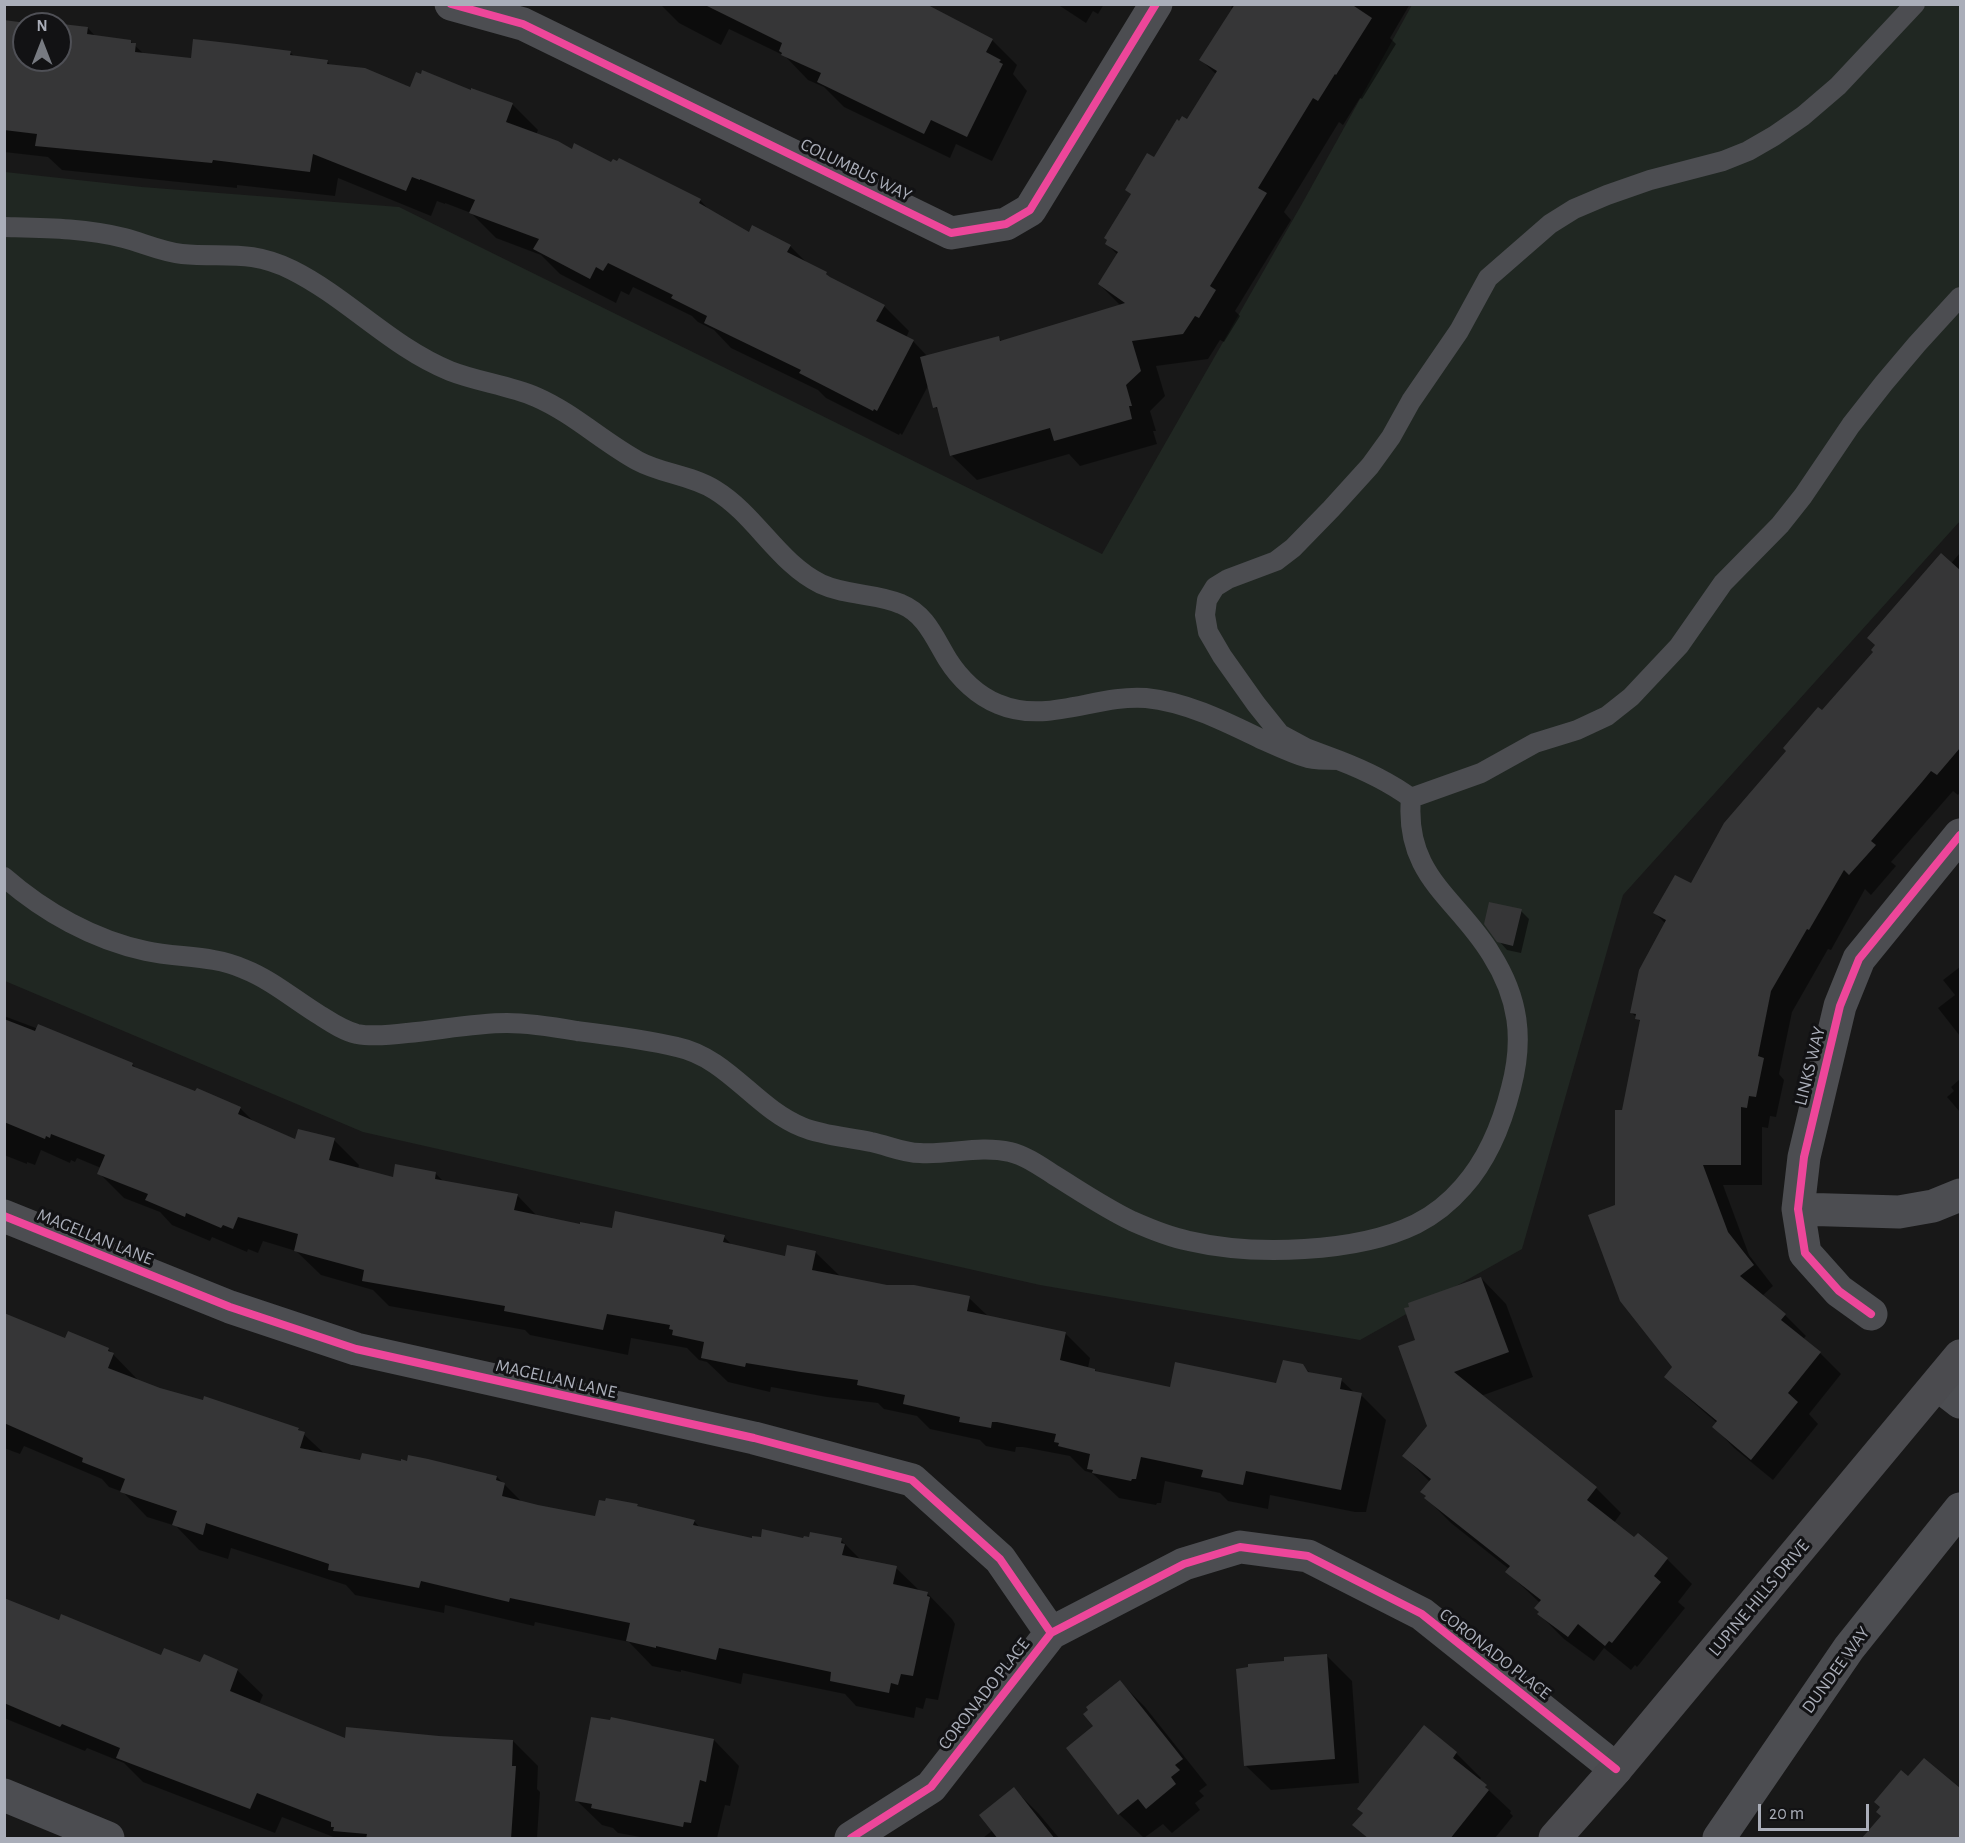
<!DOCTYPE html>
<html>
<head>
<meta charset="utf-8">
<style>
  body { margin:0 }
  #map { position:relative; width:1965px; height:1843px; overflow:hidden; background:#181818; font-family:"Alegreya Sans",sans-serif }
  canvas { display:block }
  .frame { position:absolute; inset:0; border:6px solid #aaaeb9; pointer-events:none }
  .north { position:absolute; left:12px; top:12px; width:60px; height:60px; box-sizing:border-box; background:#121214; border:2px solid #4f5056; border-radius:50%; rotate:0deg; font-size:16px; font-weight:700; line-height:24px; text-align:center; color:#aaaeb9 }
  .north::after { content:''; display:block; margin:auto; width:21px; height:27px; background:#777a81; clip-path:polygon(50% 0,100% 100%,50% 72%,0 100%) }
  .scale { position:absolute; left:1758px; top:1804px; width:111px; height:27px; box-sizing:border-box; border:3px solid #aaaeb9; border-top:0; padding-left:8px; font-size:18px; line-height:21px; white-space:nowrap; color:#aaaeb9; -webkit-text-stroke:4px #121214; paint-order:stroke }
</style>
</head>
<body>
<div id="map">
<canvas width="1965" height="1843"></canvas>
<div class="frame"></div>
<div class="north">N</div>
<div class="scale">20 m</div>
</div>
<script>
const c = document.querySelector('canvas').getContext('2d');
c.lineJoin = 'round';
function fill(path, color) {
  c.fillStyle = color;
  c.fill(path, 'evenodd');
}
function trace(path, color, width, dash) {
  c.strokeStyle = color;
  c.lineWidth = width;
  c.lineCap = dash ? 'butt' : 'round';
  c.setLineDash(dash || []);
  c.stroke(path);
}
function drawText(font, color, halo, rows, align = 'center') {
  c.font = font + ' "Alegreya Sans",sans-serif';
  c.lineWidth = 6;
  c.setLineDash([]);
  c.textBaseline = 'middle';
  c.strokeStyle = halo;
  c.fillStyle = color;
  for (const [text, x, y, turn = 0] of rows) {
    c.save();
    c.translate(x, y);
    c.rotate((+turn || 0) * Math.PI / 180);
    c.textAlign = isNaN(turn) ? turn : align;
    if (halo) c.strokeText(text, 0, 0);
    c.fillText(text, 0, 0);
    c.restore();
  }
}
const green = new Path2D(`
  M1412 5H1960V521L1623 895 1522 1249 1360 1340 1040 1285 363 1132 5 981V172L142 187 399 207 1102 554 1303 202Z`);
const shadow = new Path2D(`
  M660 4H902L992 40 1017 65 1013 74 1027 91 992 161 956 144 950 158 844 107 824 87 808 80 785 56 729 29 721 45 679 23Z
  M1057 4H1104L1098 14 1093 11 1086 23Z
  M1233 4H1410L1390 38 1396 44 1362 99 1360 98 1343 125 1339 122 1284 212 1291 220 1235 311 1240 316 1224 342 1220 340 1208 359 1156 366 1165 396 1150 411 1156 431H1153L1157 444 1080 466 1069 454 977 480 951 455 939 411 935 407 929 384 902 435 900 433 899 435 826 398 818 390 731 348 714 330 698 322 692 316 633 287 629 295 621 291 616 303 560 274 541 255 496 238 471 213 445 203V204L437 201 431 216 338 178 335 196 237 185V188L62 170 48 157 4 152V22L24 24V60H60V25L88 28 96 37 130 41 145 55 193 60 290 52 295 57 327 61 331 66 411 89 472 92V90L513 105 538 130 536 135 572 151 611 164 700 200 711 212 749 234 790 246 809 265 826 274 834 281 884 306 909 331 906 338 913 341 928 357 998 338 1003 342 1121 306 1099 284 1118 255 1107 244 1154 159 1187 121 1217 75 1201 60 1233 10 1231 8Z
  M1960 553V792L1958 795 1953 791 1891 862 1896 866 1871 895 1865 889 1831 950 1828 949 1792 1012 1779 1074 1784 1080 1776 1117 1770 1116 1768 1128 1762 1127V1185H1723L1749 1255 1773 1286 1762 1296 1785 1315 1806 1336 1803 1339 1820 1353 1841 1374 1809 1414 1818 1424 1773 1480 1734 1448 1714 1427 1717 1423 1687 1397 1666 1377 1674 1367 1616 1206 1623 1112 1641 1022 1632 1013 1666 924 1655 913 1691 885 1822 713Z
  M1521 911 1529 919 1521 953 1507 950 1499 941Z
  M1960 967V1036L1938 1008 1955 995 1943 980Z
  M4 1016 132 1064 139 1071 240 1108 255 1123 296 1141 334 1140 359 1165 358 1169 394 1179 435 1173 444 1182 517 1195 538 1217 581 1226 613 1230 724 1237 733 1246 786 1258 815 1252 841 1277 887 1286 969 1298 989 1317 1065 1333 1090 1358 1088 1368 1095 1370 1098 1373 1171 1389 1278 1385 1302 1365 1311 1374 1341 1380 1355 1393 1361 1395 1386 1420 1366 1512H1355L1270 1495 1268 1509 1228 1501 1220 1493 1165 1481 1161 1503H1157L1156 1505 1119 1498 1092 1473 1085 1471 1070 1456 1023 1447H1016L1015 1452 986 1446 980 1440 930 1429 917 1416 884 1409 878 1403 827 1397 771 1387 770 1392 728 1382 707 1362 699 1360 687 1348 631 1338 628 1355 530 1335 525 1330 389 1306 373 1290 321 1275 296 1251 263 1241 258 1253 248 1249 247 1252 212 1237 210 1241 172 1225 160 1212 124 1198 99 1173 101 1168 77 1158 75 1162 71 1160 70 1163 41 1150 35 1165 27 1162V1164L4 1155Z
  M1960 1079V1112L1947 1097 1954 1091 1951 1087Z
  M1481 1278 1506 1304 1533 1377 1481 1396 1596 1488 1621 1513 1614 1523 1634 1539 1667 1559 1692 1584 1678 1602 1685 1608 1637 1667 1635 1665 1631 1670 1604 1648 1594 1661 1564 1639 1539 1614 1540 1603 1507 1572 1509 1569 1451 1523 1426 1498 1430 1482 1404 1456 1429 1426 1417 1341Z
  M4 1324 108 1349 138 1380 159 1389 298 1429 326 1455 361 1462 402 1463 497 1477 523 1503 596 1518 637 1506 639 1508 694 1521 701 1529 753 1540H841L861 1560 896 1568 921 1592 927 1593 952 1619 955 1624 938 1700 926 1698 923 1709 916 1707 914 1718 856 1706 845 1694 743 1673 741 1684 681 1670V1672L652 1666 629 1642 535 1622 534 1626 445 1605 444 1613 355 1595 346 1585 231 1548 228 1559 199 1550 176 1526 147 1517 123 1492 109 1487 102 1479 24 1446 20 1454 4 1448Z
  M4 1599 60 1622 162 1657 237 1670 263 1695 259 1704 346 1740 439 1737 513 1741 538 1766 537 1789 540 1792 537 1838H336L282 1817 275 1833 143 1782 124 1763 87 1748 85 1751 4 1718Z
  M1326 1655 1352 1681 1359 1783 1271 1790 1245 1765Z
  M1120 1682 1145 1707 1207 1785 1199 1791 1204 1796 1195 1803 1200 1810 1172 1833 1163 1824 1144 1838 1119 1814 1095 1727Z
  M611 1722 714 1740 739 1766 730 1806 725 1805 717 1838H646L618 1833 613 1828 602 1825 576 1800Z
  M1424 1728 1456 1753 1481 1778 1479 1781 1511 1811 1510 1813 1513 1816 1495 1838H1368L1355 1825Z
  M1924 1760 1960 1790V1838H1863L1883 1817 1908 1778Z
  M1014 1789 1039 1814 1059 1838H983L993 1830Z`);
const building = new Path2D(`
  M703 4H926L993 39 986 52 1001 60 999 62 1003 64 967 137 931 120 924 134 817 82 821 73 781 55 782 53 779 51 782 43Z
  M1235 4H1351L1372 18 1336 75 1335 74 1318 101 1313 98 1258 188 1267 193 1210 286 1216 290 1199 318 1195 316 1183 334 1132 341 1141 371 1126 385 1132 406H1129L1132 419 1054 441 1050 428 950 456 937 407 933 408 920 357 999 336 1000 341 1125 303 1098 284 1118 252 1105 244 1107 240 1104 238 1131 194 1125 190 1147 153 1154 157 1177 119 1179 121 1182 116 1187 119 1217 71 1199 60Z
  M4 20 34 24H24V60H60V24H45V22L88 27 87 34 131 40V43H136L135 52 191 58 193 39 237 44 291 51 290 55 328 60 327 64 365 68 410 87 416 72 421 74 422 70 471 90V88L513 103 506 122 558 141 572 149 574 143 611 162 613 159 617 161 619 158 701 199 699 203 749 232 752 225 791 245 787 252 827 272 826 274 830 277 885 305 876 321 914 340 877 411 874 409 873 411 799 373 801 370 704 323 707 316 671 298 673 295 608 263 603 271 596 267 590 279 533 249 539 239 469 213 475 200 420 179V180L412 177 406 191 313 154 310 172 213 160 212 163 35 146 37 134 4 130Z
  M1941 553 1960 570V748L1937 775 1931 771 1922 782 1871 841 1876 845 1849 875 1844 870 1809 930 1807 929 1771 991 1758 1056 1764 1058 1756 1097 1749 1096 1747 1108 1741 1107V1165H1703L1728 1232 1754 1265 1740 1276 1786 1314 1781 1320 1821 1352 1788 1393 1798 1402 1751 1460 1712 1427 1717 1421 1664 1377 1672 1367 1620 1301 1588 1215 1615 1205V1110H1622L1640 1020 1635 1019 1636 1014 1630 1013 1639 970 1666 920 1653 913 1675 875 1691 883 1724 823 1786 751 1783 748 1818 707 1822 710 1873 652 1871 650 1875 645 1867 638Z
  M1489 902 1522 909 1513 946 1497 942 1484 924Z
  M4 1019 35 1031 38 1024 133 1063 132 1066 195 1091 197 1088 241 1107 238 1114 295 1139 298 1129 335 1138 329 1160 393 1177 395 1164 436 1172 435 1179 518 1194 514 1210 580 1224V1222L612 1228 615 1211 725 1235 723 1242 785 1256 787 1245 816 1251 812 1270 887 1285H914L970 1296 967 1311 1066 1332 1060 1360 1095 1369V1371L1170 1387 1175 1362 1276 1383 1283 1360 1303 1364 1308 1372 1342 1378 1340 1389 1362 1393 1341 1490 1246 1471 1243 1485 1201 1477 1203 1470 1141 1457 1136 1479H1132L1131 1481 1092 1473 1093 1470 1087 1469 1090 1454 1058 1446 1059 1443 1054 1442 1056 1434 997 1422H992L991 1428 959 1422 960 1417 903 1404 905 1395 857 1385 858 1380 801 1372 746 1363 745 1367 701 1358 704 1342 672 1335 673 1330 669 1329 670 1325 607 1314 603 1330 504 1311 505 1306 362 1281 364 1270 294 1251 298 1234 238 1217 233 1229 223 1225 221 1228 186 1213 185 1217 145 1200 148 1194 97 1174 105 1155 51 1134 50 1138 46 1136 45 1139 4 1122Z
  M1481 1277 1509 1352 1454 1372 1597 1487 1587 1500 1634 1537 1638 1533 1668 1558 1654 1576 1661 1582 1612 1643 1609 1641 1605 1646 1578 1624 1568 1637 1537 1614 1539 1612 1534 1608 1541 1600 1505 1572 1510 1566 1424 1498 1426 1496 1420 1492 1431 1479 1402 1456 1427 1426 1398 1346 1415 1340 1404 1308 1409 1307 1408 1303Z
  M4 1313 65 1338 68 1331 109 1348 108 1351 114 1353 108 1368 160 1388 203 1400 204 1396 299 1428 298 1430 305 1432 300 1448 360 1460 362 1453 401 1461V1459L407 1461 408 1455 428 1459 497 1476 496 1480 505 1483 502 1496 538 1505 595 1516 599 1500 605 1501 606 1498 638 1504 637 1506 695 1520 693 1525 752 1538V1536L761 1537 762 1529 803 1538 804 1536 809 1537 810 1532 842 1538 841 1543 845 1544 842 1555 897 1566 893 1584 928 1592 927 1596 930 1597 913 1676 901 1674 898 1685 891 1683 889 1693 830 1681 831 1672 719 1648 716 1660 656 1646V1648L626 1641 630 1623 510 1598 509 1602 421 1581 419 1588 328 1570 329 1564 206 1523 203 1535 172 1525 177 1511 120 1492 125 1479 82 1462 83 1458 4 1423Z
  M4 1598 59 1620 61 1614 161 1655 164 1648 200 1662 204 1654 238 1669 230 1691 345 1738 346 1727 439 1736 513 1740 512 1766H516L511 1839H366L367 1834 333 1831 334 1827H331V1822L257 1793 250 1809 116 1758 120 1748 62 1724 60 1727 4 1703Z
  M1327 1654 1335 1759 1244 1766 1236 1669 1248 1667V1664L1284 1661V1657Z
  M1120 1680 1183 1759 1175 1765 1180 1770 1171 1777 1176 1784 1146 1809 1138 1799 1118 1815 1066 1748 1093 1726 1083 1714 1088 1710 1086 1707Z
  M591 1717 610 1720 611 1717 714 1739 706 1782 700 1780 691 1823 684 1822 683 1827 591 1808 592 1804 575 1801Z
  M1424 1725 1457 1752 1453 1758 1487 1785 1485 1787 1489 1790 1450 1839H1369L1352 1825 1363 1813 1357 1809Z
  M1924 1758 1960 1788V1839H1861L1881 1816 1876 1812 1880 1807 1874 1802 1901 1770 1908 1776Z
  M1014 1787 1055 1839H998L979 1815Z`);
const lane = new Path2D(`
  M4 227C44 228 85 228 124 238 143 243 162 252 182 254 224 258 250 249 292 270 348 298 391 347 450 371 478 382 508 385 536 397 573 413 603 442 638 461 662 474 691 475 715 490 756 515 778 563 821 584 847 596 876 593 901 604 926 614 935 639 948 660 960 679 978 696 998 704 1047 725 1097 694 1146 698 1186 702 1224 721 1259 738 1275 745 1291 753 1308 758 1317 760 1328 760 1338 760L1306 748 1280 734 1256 704 1222 656 1208 632 1205 615 1207 600 1215 587 1228 579 1276 561 1293 548 1331 509 1370 466 1391 437 1411 401 1459 331 1488 278 1550 224 1574 209 1607 195 1650 180 1723 161 1748 151 1774 136 1803 116 1838 86 1915 4
  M1338 760C1364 770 1388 781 1411 798
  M4 877C44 912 94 940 146 951 178 958 213 955 244 969 272 980 296 1001 321 1016 332 1023 344 1031 357 1034 373 1037 391 1035 407 1033 440 1030 474 1023 507 1023 530 1023 554 1027 577 1031 610 1035 644 1039 677 1047 728 1058 755 1108 802 1127 824 1136 848 1137 871 1142 887 1145 903 1153 920 1153 950 1155 979 1145 1010 1152 1026 1156 1040 1166 1054 1175 1080 1191 1105 1208 1132 1221 1150 1229 1169 1237 1189 1241 1253 1256 1357 1253 1416 1224 1434 1215 1450 1202 1463 1187 1488 1159 1502 1124 1511 1088 1524 1039 1519 998 1491 954 1457 898 1404 876 1411 798L1481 773 1535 743 1577 730 1607 716 1631 697 1679 646 1723 583 1780 525 1803 496 1851 425 1884 383 1917 344 1960 297`);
const street = new Path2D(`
  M451 4 523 24 951 233 1006 224 1030 210 1156 4
  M1798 1209 1899 1212 1933 1206 1960 1195
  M4 1216 230 1307 356 1349 754 1438 912 1480 1000 1559 1051 1633
  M1871 1314 1839 1291 1805 1253 1798 1209 1804 1157 1840 1006 1859 959 1960 835
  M1938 1385 1960 1402
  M4 1795 108 1838
  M851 1838 931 1787 1051 1633 1184 1564 1240 1547 1308 1556 1422 1614 1616 1769
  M1719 1838 1849 1648 1960 1509`);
const secondary = new Path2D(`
  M1555 1838 1616 1769 1960 1356`);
const cycleway = new Path2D(`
  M451 4 523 24 951 233 1006 224 1030 210 1156 4
  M4 1216 230 1307 356 1349 754 1438 912 1480 1000 1559 1051 1633
  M1871 1314 1839 1291 1805 1253 1798 1209 1804 1157 1840 1006 1859 959 1960 835
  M851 1838 931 1787 1051 1633 1184 1564 1240 1547 1308 1556 1422 1614 1616 1769`);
const streetNames = [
  ["COLUMBUS WAY",856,170,26],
  ["LINKS WAY",1810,1066,-76],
  ["MAGELLAN LANE",95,1237,22],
  ["MAGELLAN LANE",556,1379,13],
  ["LUPINE HILLS DRIVE",1759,1598,-50],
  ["CORONADO PLACE",1495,1654,38],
  ["DUNDEE WAY",1836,1670,-54],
  ["CORONADO PLACE",984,1694,-52]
];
fill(green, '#202722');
fill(shadow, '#0007');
fill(building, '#363637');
trace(lane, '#4c4d51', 20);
trace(street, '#4c4d51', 33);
trace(secondary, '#4b4b4f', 33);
trace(cycleway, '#ed469a', 8);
drawText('18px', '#aaaeb9', '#121214', streetNames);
</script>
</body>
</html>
